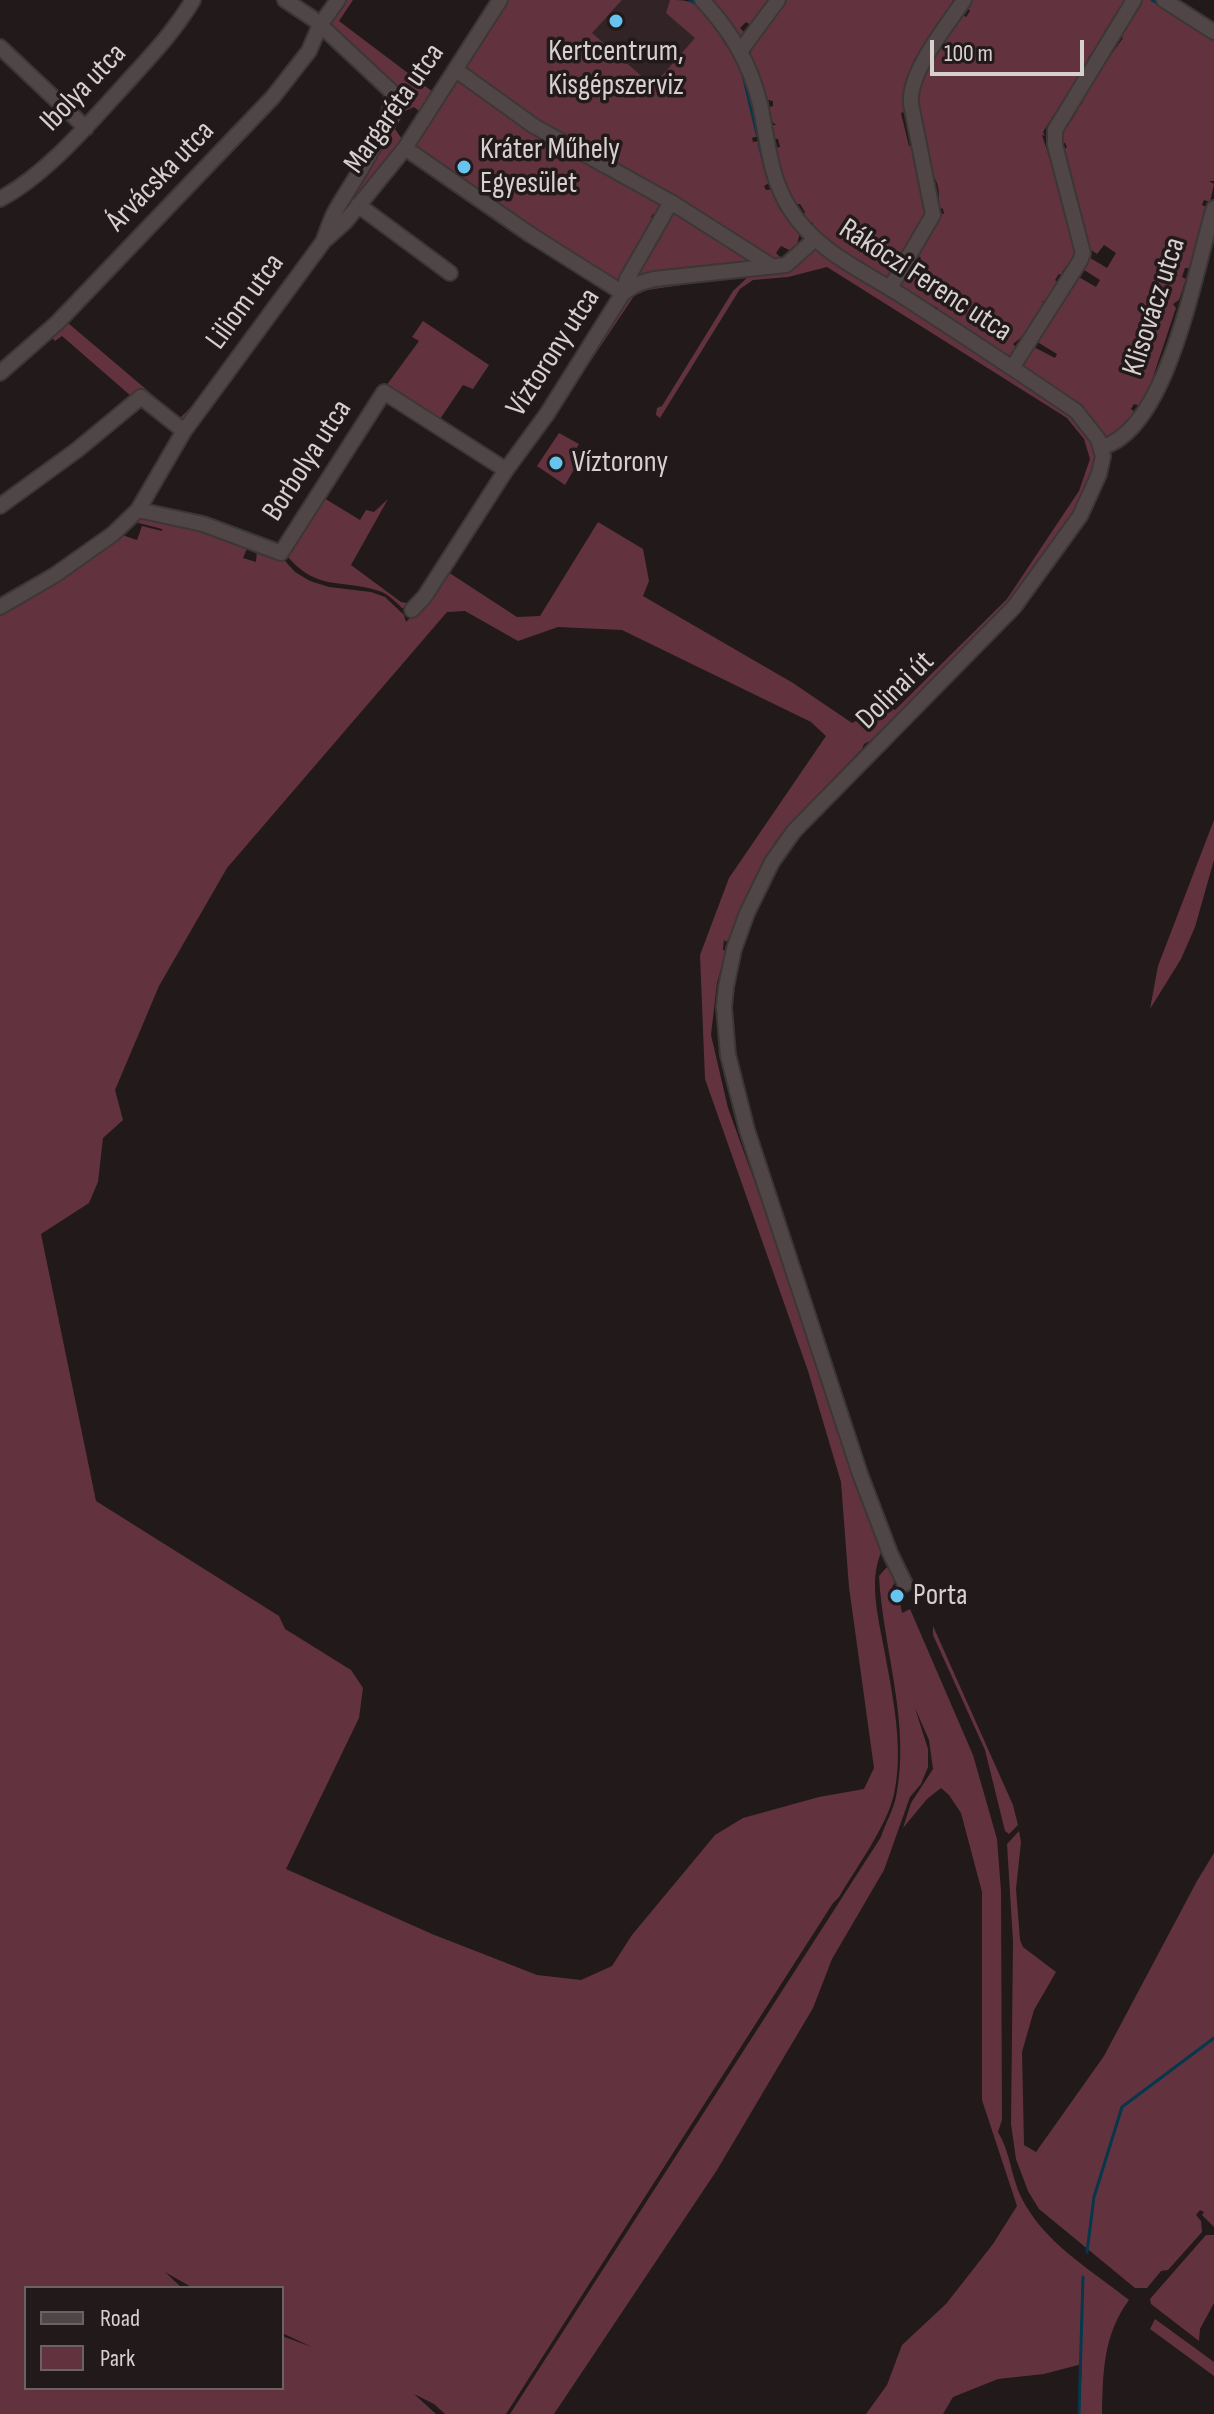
<!DOCTYPE html>
<html>
<head>
<meta charset="utf-8">
<style>
  body { margin:0 }
  #map { position:relative; width:1214px; height:2414px; overflow:hidden; background:#22191b; font-family:"Sofia Sans Condensed",sans-serif }
  canvas { display:block }
  .legend { position:absolute; left:24px; top:2286px; width:260px; height:104px; box-sizing:border-box; background:#22191b; border:2px solid #6a6264; margin:0; padding:10px 14px; list-style:none; font-size:24px; color:#d6d0d1 }
  .legend li { display:flex; align-items:center; gap:16px; height:40px }
  .legend b { width:40px; border:2px solid #6a6264 }
  .scale { position:absolute; left:930px; top:40px; width:154px; height:36px; box-sizing:border-box; border:4px solid #d6d0d1; border-top:0; padding-left:10px; font-size:24px; line-height:28px; white-space:nowrap; color:#d6d0d1; -webkit-text-stroke:6px #22191b; paint-order:stroke }
</style>
</head>
<body>
<div id="map">
<canvas width="1214" height="2414"></canvas>
<ul class="legend">
<li><b style="height:10px;background:#504648"></b>Road</li>
<li><b style="height:22px;background:#62333f"></b>Park</li>
</ul>
<div class="scale">100 m</div>
</div>
<script>
const c = document.querySelector('canvas').getContext('2d');
c.lineJoin = 'round';
function fill(path, color) {
  c.fillStyle = color;
  c.fill(path, 'evenodd');
}
function trace(path, color, width, dash) {
  c.strokeStyle = color;
  c.lineWidth = width;
  c.lineCap = dash ? 'butt' : 'round';
  c.setLineDash(dash || []);
  c.stroke(path);
}
function drawText(font, color, halo, rows, align = 'center') {
  c.font = font + ' "Sofia Sans Condensed",sans-serif';
  c.lineWidth = 7;
  c.setLineDash([]);
  c.textBaseline = 'middle';
  c.strokeStyle = halo;
  c.fillStyle = color;
  for (const [text, x, y, turn = 0] of rows) {
    c.save();
    c.translate(x, y);
    c.rotate((+turn || 0) * Math.PI / 180);
    c.textAlign = isNaN(turn) ? turn : align;
    if (halo) c.strokeText(text, 0, 0);
    c.fillText(text, 0, 0);
    c.restore();
  }
}
const built = new Path2D(`
  M585 0H600L614 9 622 0H684L696 7 712 117 560 85Z`);
const green = new Path2D(`
  M343 0H353L339 21 433 92 423 114 414 107 405 111 395 129 404 142 336 226 395 98 324 23Z
  M508 0H622L592 33 653 86 695 38 666 13 670 0C703 0 703 9 723 33L721 36 726 46 729 39 747 78 759 136 752 138 753 142 760 141 771 182 764 186 766 190 774 189 800 232 797 245 789 250 781 246 776 253 781 258 773 259 534 120 461 72Z
  M710 0H770L754 27 746 22 740 28 747 35 741 37 725 14Z
  M785 0H953L952 3 955 5 913 61H916L908 111 901 113 909 146 916 145 929 212 889 276 879 277 818 234 812 222 808 225 803 216 805 212 800 204H794L787 193 772 148 780 147 778 139 769 138 768 125H776L767 118 766 108 773 106V101L768 100C760 85 757 71 750 56L752 47Z
  M970 0H1125L1104 32 1108 36 1096 46 1099 48 1091 54 1094 56 1090 55 1088 58 1092 61H1088L1081 72 1083 74 1079 80H1076L1063 101 1064 104H1061L1051 119H1054L1050 121 1043 132 1045 136 1042 135 1078 247 1069 269 1066 267 1062 272 1065 276 1059 274 1055 280 1059 283 1050 299 1042 302 1046 306 1038 317 1035 316 1032 320 1035 323C1028 328 1022 338 1013 344L1017 348 1012 356 1006 357 936 313 938 308 934 306 931 310 899 286 913 260 918 263 921 258 916 254 938 213 944 214 943 209 937 206 936 198H939C939 187 937 179 930 172L919 122 923 121C920 114 914 106 914 98 914 78 949 31 961 14L966 17 970 11 966 7Z
  M1139 0H1157L1214 36V181H1209L1214 184 1210 202 1204 200 1202 205 1208 208 1189 268H1185L1182 277 1186 279 1179 300 1173 304 1176 308 1148 392 1140 406 1134 404 1131 409 1136 413 1123 431 1108 437 1021 366 1032 346 1055 358 1057 354 1034 340 1077 276 1096 287 1100 280 1081 268 1087 256 1107 268 1116 253 1104 245 1097 254 1091 250 1061 152 1067 147 1065 143 1060 144 1063 125 1067 127 1069 124 1063 121 1066 118 1071 121 1076 113 1072 110 1075 105 1079 107 1083 102 1079 99 1123 38 1118 34Z
  M459 77 665 202 661 215 653 214 651 217 655 221 648 234 644 233 640 239 643 242 620 287 412 147Z
  M670 209 753 261V263L629 279Z
  M812 248H816L837 265 1072 412 1089 434 1098 459 1080 508 1014 602 942 675 935 676 895 720 874 739 864 744 862 749 795 818 775 842 728 940 725 942 724 939 723 950 726 951 717 983 711 1035 728 1108 783 1260 882 1551C867 1580 880 1624 885 1654 893 1697 904 1750 894 1794 887 1826 856 1868 839 1897L833 1903 506 2414H445L434 2404 414 2394 436 2414H0V613L119 534 137 540 142 526 162 531V529L131 521 137 515 184 526V528L200 529 248 546 243 558 256 562 257 550 285 561 295 572 310 581 329 587 371 592 385 597 404 615 406 622 423 605 448 572 517 617 540 616 598 522 643 549 649 581 643 596 793 683 852 723 868 715 880 702 895 710 1007 599 1079 491 1090 459 1084 439 1067 418 827 267 788 277 753 280 740 289 660 418 656 415 657 408 662 406 733 291 750 275 647 290 634 296 590 362 589 358 628 297 643 285 752 270ZM465 611 518 641 558 627 622 630 811 722 826 736 729 878 700 955 705 1079 808 1371 841 1482 849 1587 874 1768 864 1789 819 1797 743 1818 715 1835 632 1935 612 1966 581 1980 537 1975 432 1934 286 1869 359 1718 363 1688 351 1670 285 1629 279 1616 96 1501 41 1234 89 1203 98 1182 103 1138 123 1120 115 1090 159 986 227 868 447 612ZM165 2272 193 2288H282V2333L312 2347 282 2336V2388H26V2288H182Z
  M73 314 74 316 68 323 180 418 199 399 183 421 179 422 147 393 139 389 134 393V398L120 408 118 407 131 396 62 336 55 341 50 336Z
  M423 321 489 365 473 389 463 385 438 422 386 386 419 341 412 337Z
  M559 433 579 444 573 454 580 459 565 485 537 466Z
  M319 495 360 520 366 510 374 512 388 499 351 565 401 602 412 604 408 608H402C396 602 390 596 382 592 345 578 319 593 288 557L287 552Z
  M1214 820V860L1195 927 1181 959 1150 1009 1158 966Z
  M886 1568H892L895 1582 889 1593 892 1604 900 1603 902 1613 910 1609 973 1755 997 1839 1001 1891 1002 2120 998 2132C1010 2151 1011 2176 1021 2197 1044 2243 1090 2269 1129 2300 1103 2335 1103 2372 1102 2414H1079L1082 2364 1044 2374 998 2379 953 2397 943 2414H866L887 2385 902 2345 946 2304 993 2244 1017 2206 982 2100V1892L961 1813 949 1795 941 1788 927 1799 903 1828 911 1803 933 1769 929 1740 915 1708 928 1749V1767L921 1784 910 1797 884 1870 832 1959 813 2008 717 2170 554 2414H510L881 1837C885 1824 893 1811 896 1797 911 1724 883 1649 879 1576Z
  M933 1626 1013 1805 1018 1825 1009 1834 1005 1831 985 1750 933 1635Z
  M1019 1831 1021 1842 1016 1889 1020 1940 1023 1947 1056 1972 1034 2010 1022 2052 1024 2145 1036 2152 1104 2056 1197 1881 1214 1853V2227L1202 2215 1204 2212 1200 2210 1196 2215 1201 2221 1202 2232 1168 2270 1161 2271 1147 2288H1135L1039 2209 1028 2191 1016 2159 1011 2124 1013 1941 1007 1844Z
  M1206 2235H1214V2303L1200 2329 1199 2341 1151 2304 1150 2299Z
  M1155 2319 1214 2362V2376L1150 2329Z`);
const stream = new Path2D(`
  M690 0 699 6
  M1152 0 1160 5
  M743 75 757 134
  M759 144 768 179
  M776 198 781 209
  M1087 2252 1094 2197 1122 2107 1214 2038
  M1079 2414 1083 2277`);
const minor = new Path2D(`
  M702 0C731 31 750 63 760 104 768 141 769 176 790 209 817 252 862 270 904 297 961 334 1019 372 1076 411L1098 439 1103 456 1099 474 1080 516 1014 607 794 831 772 862 747 913 734 949 726 987 724 1007 728 1055 747 1130 860 1474 890 1553 905 1584
  M1164 0 1214 32
  M0 47 86 128
  M741 50 778 0
  M456 70 534 126 671 202 770 265
  M405 148 531 235 623 293
  M0 199C44 176 85 128 119 91 145 62 173 34 193 0
  M358 205 450 273
  M326 239 345 222 405 148 500 0
  M890 288 933 215 911 104C908 72 947 26 964 0
  M623 293 627 279 671 202
  M1012 368 1080 261 1083 253 1055 145V130L1134 0
  M0 373 57 323 273 97 309 51 320 25 338 0
  M1102 447C1169 429 1195 268 1214 208
  M0 506 77 450 141 397 184 431
  M138 510 203 524 281 553 384 392 506 470
  M0 607 55 575 113 534 138 510 184 431 323 242C327 232 330 221 335 212 349 186 398 119 391 91L315 20 285 0
  M412 610 425 596 506 470 547 414 623 293 637 284 654 279 786 265 814 240`);
const markers = [
  [616,21,8,"#67c4ef"],
  [464,167,8,"#67c4ef"],
  [556,463,8,"#67c4ef"],
  [897,1596,8,"#67c4ef"]
];
const poiNames = [
  ["Kertcentrum,",616,52,"center"],
  ["Kisgépszerviz",616,86,"center"],
  ["Kráter Műhely",480,150],
  ["Egyesület",480,184],
  ["Víztorony",572,463],
  ["Porta",913,1596]
];
const streetNames = [
  ["Ibolya utca",84,88,-46],
  ["Margaréta utca",395,109,-55],
  ["Árvácska utca",161,177,-46],
  ["Rákóczi Ferenc utca",925,281,33],
  ["Liliom utca",246,302,-54],
  ["Klisovácz utca",1155,307,-72],
  ["Víztorony utca",554,353,-57],
  ["Borbolya utca",308,461,-57],
  ["Dolinai út",896,691,-45]
];
fill(built, '#322327');
fill(green, '#62333f');
trace(stream, '#06374b', 3);
trace(minor, '#3c3637', 18);
trace(minor, '#504648', 14);
for (const [x, y, r, color] of markers) {
  const dot = new Path2D();
  dot.arc(x, y, r, 0, 2 * Math.PI);
  c.fillStyle = color;
  c.fill(dot);
  trace(dot, '#22191b', 3);
}
drawText('30px', '#d6d0d1', '#22191b', poiNames, 'left');
drawText('30px', '#d6d0d1', '#22191b', streetNames);
</script>
</body>
</html>
